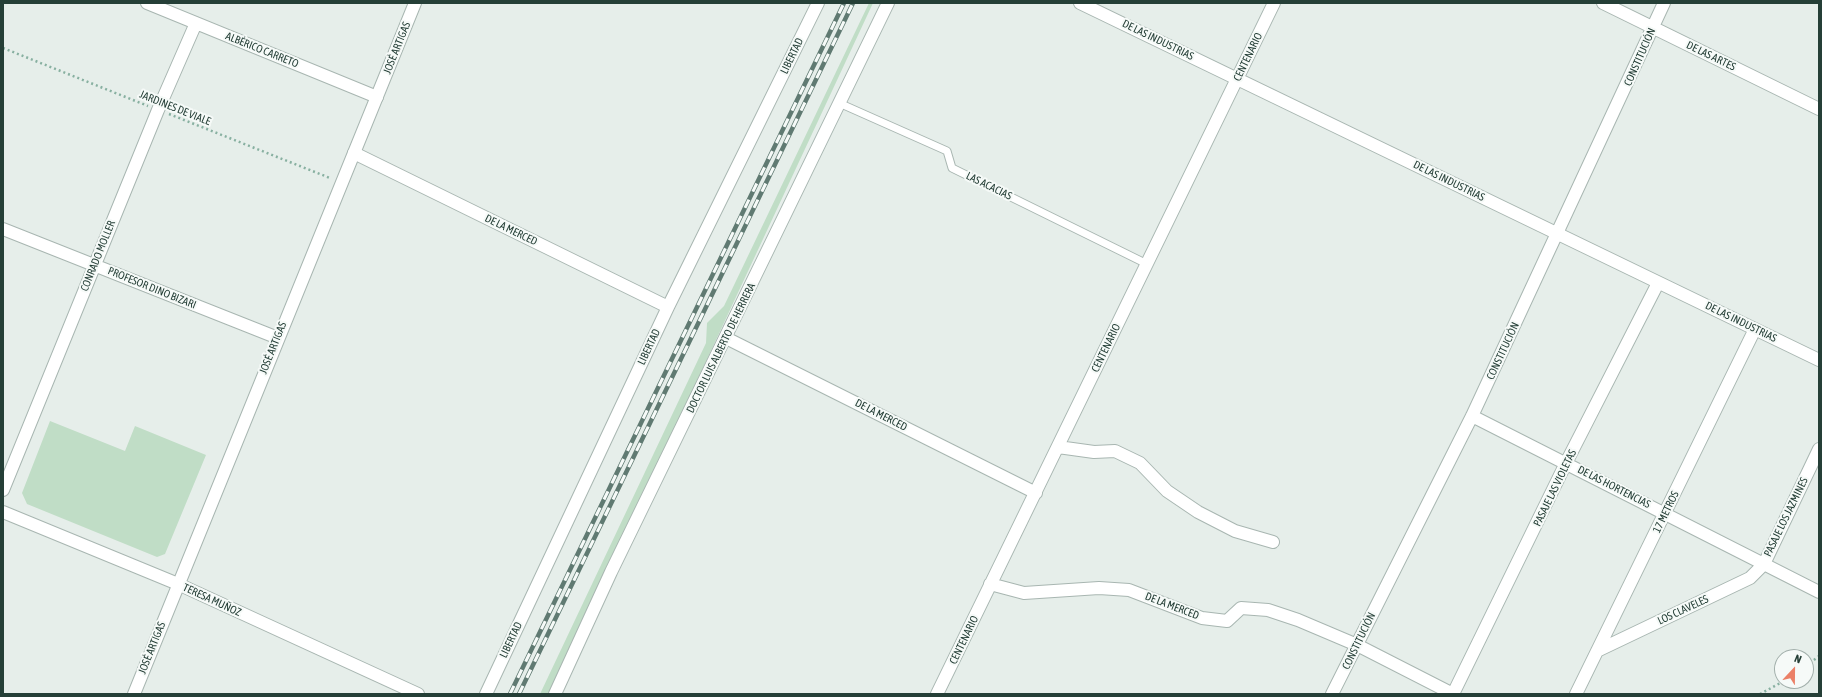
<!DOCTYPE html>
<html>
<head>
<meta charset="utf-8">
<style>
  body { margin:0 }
  #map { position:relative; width:1822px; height:697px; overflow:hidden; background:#e6eeea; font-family:"Asap Condensed",sans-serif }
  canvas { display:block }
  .frame { position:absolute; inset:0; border:4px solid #253f37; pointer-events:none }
  .north { position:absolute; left:1774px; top:649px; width:40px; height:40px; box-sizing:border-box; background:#f6faf8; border:1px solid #a2afab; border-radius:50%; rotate:22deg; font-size:11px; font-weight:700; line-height:16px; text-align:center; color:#253f37 }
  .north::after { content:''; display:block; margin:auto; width:14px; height:18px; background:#eb8067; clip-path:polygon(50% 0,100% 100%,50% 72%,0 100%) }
</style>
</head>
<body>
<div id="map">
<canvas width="1822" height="697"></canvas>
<div class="frame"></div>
<div class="north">N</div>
</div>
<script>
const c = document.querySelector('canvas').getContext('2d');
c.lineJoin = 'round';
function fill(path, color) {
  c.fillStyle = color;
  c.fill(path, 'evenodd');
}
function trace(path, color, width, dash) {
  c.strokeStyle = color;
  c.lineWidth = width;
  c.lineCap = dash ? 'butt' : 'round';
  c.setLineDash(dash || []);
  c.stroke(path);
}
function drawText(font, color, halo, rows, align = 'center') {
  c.font = font + ' "Asap Condensed",sans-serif';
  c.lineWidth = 4;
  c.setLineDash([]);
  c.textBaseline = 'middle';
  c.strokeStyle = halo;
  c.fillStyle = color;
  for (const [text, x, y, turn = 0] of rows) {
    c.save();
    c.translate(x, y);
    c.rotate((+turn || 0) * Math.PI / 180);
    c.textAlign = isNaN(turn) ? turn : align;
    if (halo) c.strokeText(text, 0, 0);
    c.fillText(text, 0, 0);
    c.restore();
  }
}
const green = new Path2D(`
  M869 3H873L551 694H540L706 343 707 323 724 306Z
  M50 421 125 451 135 426 206 455 165 554 157 557 27 504 22 493Z`);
const path = new Path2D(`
  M3 48 148 106
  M169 114 330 178
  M1806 666 1819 656
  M1760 694 1784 681`);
const service = new Path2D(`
  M839 103 947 151 952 168 1147 264`);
const minor = new Path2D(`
  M147 3 377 97
  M1080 3 1819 360
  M1603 3 1819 109
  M354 153 668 307
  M3 229 278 338
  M726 338 1036 493
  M1472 416 1819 592
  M1058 447 1094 452 1115 451 1140 463 1167 491 1198 512 1235 531 1273 542
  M3 490 158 110 196 23
  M3 512 178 584 418 694
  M990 584 1024 593 1099 588 1129 590 1202 618 1227 621 1241 608 1268 610 1298 620 1357 645 1453 694
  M1599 650 1750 578 1764 564 1819 449
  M486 694 668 307 818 3
  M555 694 611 572 888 3
  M937 694 1274 3
  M1332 694 1472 416 1664 3
  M1453 694 1566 463 1658 283
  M1576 694 1755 329`);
const tertiary = new Path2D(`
  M134 694 415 3`);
const rail = new Path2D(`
  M510 694 844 3
  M519 694 853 3`);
const streetNames = [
  ["DE LAS INDUSTRIAS",1158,40,26],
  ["JOSÉ ARTIGAS",397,48,-68],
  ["ALBÉRICO CARRETO",262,50,22],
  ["LIBERTAD",792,56,-64],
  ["DE LAS ARTES",1711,56,26],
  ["CENTENARIO",1248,57,-64],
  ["CONSTITUCIÓN",1640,57,-66],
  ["JARDINES DE VIALE",175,108,22],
  ["DE LAS INDUSTRIAS",1449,181,26],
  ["LAS ACACIAS",989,186,26],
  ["DE LA MERCED",511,230,26],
  ["CONRADO MOLLER",98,256,-68],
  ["PROFESOR DINO BIZARI",152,288,22],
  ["DE LAS INDUSTRIAS",1741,322,26],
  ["LIBERTAD",649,347,-65],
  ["JOSÉ ARTIGAS",273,348,-68],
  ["DOCTOR LUIS ALBERTO DE HERRERA",721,348,-64],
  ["CENTENARIO",1106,348,-64],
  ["CONSTITUCIÓN",1503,351,-65],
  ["DE LA MERCED",881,415,27],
  ["DE LAS HORTENCIAS",1614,487,27],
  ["PASAJE LAS VIOLETAS",1555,488,-64],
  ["17 METROS",1666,512,-64],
  ["PASAJE LOS JAZMINES",1786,517,-64],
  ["TERESA MUÑOZ",212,600,25],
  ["DE LA MERCED",1172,606,21],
  ["LOS CLAVELES",1683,610,-25],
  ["LIBERTAD",511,640,-65],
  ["CENTENARIO",964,640,-64],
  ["CONSTITUCIÓN",1359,641,-64],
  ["JOSÉ ARTIGAS",152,648,-68]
];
fill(green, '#c0ddc6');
trace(service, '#a8b6b1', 9);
trace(minor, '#a8b6b1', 14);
trace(tertiary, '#a8b6b1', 14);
trace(path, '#88b0a1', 2.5, [2, 3]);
trace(service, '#fff', 7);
trace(minor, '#fff', 12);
trace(tertiary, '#fff', 12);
trace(rail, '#607a72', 4.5);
trace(rail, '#f6faf8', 3, [9]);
drawText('11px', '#253f37', '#f6faf8', streetNames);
</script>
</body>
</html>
